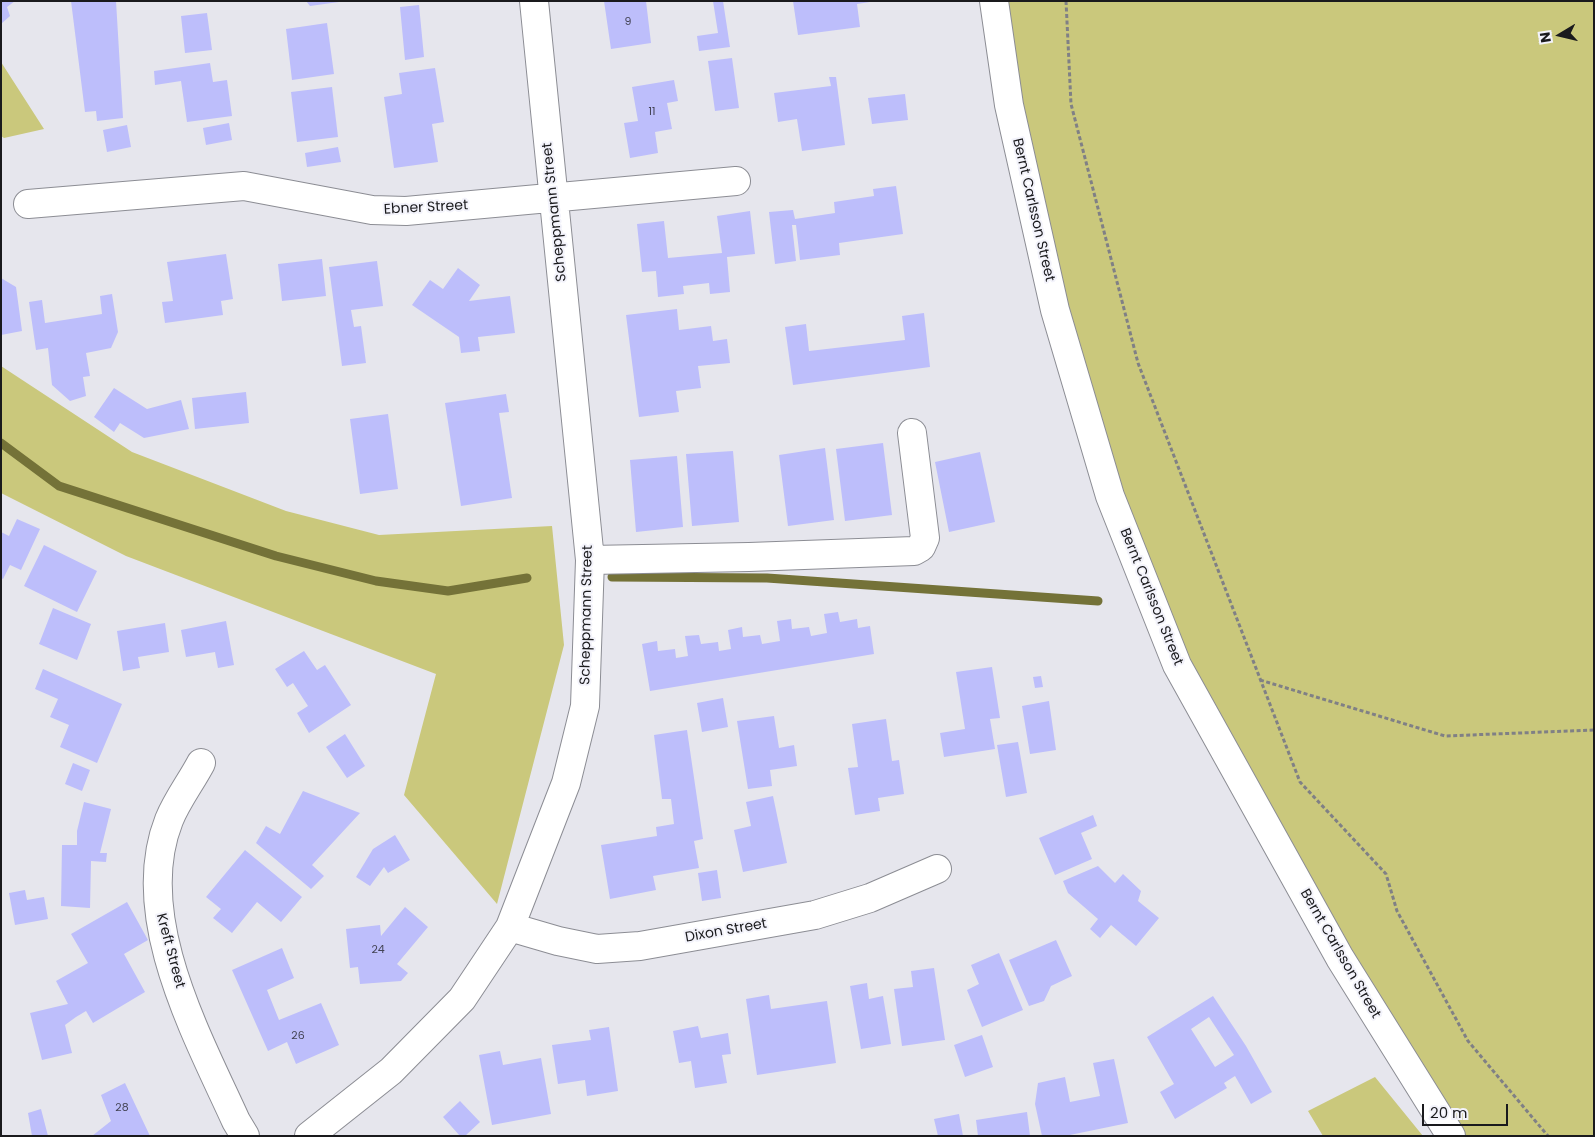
<!DOCTYPE html>
<html>
<head>
<meta charset="utf-8">
<style>
  body { margin:0 }
  #map { position:relative; width:1595px; height:1137px; overflow:hidden; background:#e6e6ed; font-family:Poppins,sans-serif }
  canvas { display:block }
  .frame { position:absolute; inset:0; border:2px solid #1a1a1d; pointer-events:none }
  .north { position:absolute; left:1535px; top:10px; width:50px; height:50px; -webkit-text-stroke:4px #f3f3fb; paint-order:stroke; rotate:261deg; font-size:14px; font-weight:700; line-height:20px; text-align:center; color:#1a1a1d }
  .north::after { content:''; display:block; margin:auto; width:18px; height:22px; background:#1a1a1d; clip-path:polygon(50% 0,100% 100%,50% 72%,0 100%) }
  .scale { position:absolute; left:1422px; top:1104px; width:86px; height:22px; box-sizing:border-box; border:2px solid #1a1a1d; border-top:0; padding-left:6px; font-size:15px; line-height:18px; white-space:nowrap; color:#1a1a1d; -webkit-text-stroke:4px #f3f3fb; paint-order:stroke }
</style>
</head>
<body>
<div id="map">
<canvas width="1595" height="1137"></canvas>
<div class="frame"></div>
<div class="north">N</div>
<div class="scale">20 m</div>
</div>
<script>
const c = document.querySelector('canvas').getContext('2d');
c.lineJoin = 'round';
function fill(path, color) {
  c.fillStyle = color;
  c.fill(path, 'evenodd');
}
function trace(path, color, width, dash) {
  c.strokeStyle = color;
  c.lineWidth = width;
  c.lineCap = dash ? 'butt' : 'round';
  c.setLineDash(dash || []);
  c.stroke(path);
}
function drawText(font, color, halo, rows, align = 'center') {
  c.font = font + ' Poppins,sans-serif';
  c.lineWidth = 4;
  c.setLineDash([]);
  c.textBaseline = 'middle';
  c.strokeStyle = halo;
  c.fillStyle = color;
  for (const [text, x, y, turn = 0] of rows) {
    c.save();
    c.translate(x, y);
    c.rotate((+turn || 0) * Math.PI / 180);
    c.textAlign = isNaN(turn) ? turn : align;
    if (halo) c.strokeText(text, 0, 0);
    c.fillText(text, 0, 0);
    c.restore();
  }
}
const green = new Path2D(`
  M994 1H1594V1136H1451L1177 665 1110 496Z
  M1 62 44 129 4 138 1 136Z
  M1 366 132 452 286 511 379 535 552 526 564 645 497 904 404 795 436 674 126 556 1 493Z
  M1375 1077 1423 1136H1323L1308 1111Z`);
const stream = new Path2D(`
  M1 443 59 486 276 556 376 581 448 591 527 578
  M612 577 767 578 1098 601`);
const building = new Path2D(`
  M1 1H15L7 7 10 16 1 24Z
  M71 1H116L123 118 97 121 96 111 85 112Z
  M306 1H339V2L310 6Z
  M604 1H646L651 43 611 49Z
  M713 1H723L730 47 699 51 697 36 718 33Z
  M793 1H870V2L857 4 860 27 798 35Z
  M419 5 424 57 405 60 400 7Z
  M207 13 212 50 185 53 181 16Z
  M327 23 334 74 292 80 286 29Z
  M732 58 739 108 715 111 708 61Z
  M210 63 213 82 227 80 232 116 187 122 181 81 155 85 154 71Z
  M435 68 444 122 432 124 438 162 394 168 384 97 402 94 399 73Z
  M829 77H836L845 145 802 151 797 119 778 122 774 93 831 86Z
  M674 80 678 101 667 103 672 129 655 132 658 153 630 158 624 123 638 121 632 87Z
  M332 87 338 137 297 142 291 92Z
  M905 94 908 120 872 124 868 98Z
  M229 123 232 140 206 145 203 128Z
  M127 125 131 147 107 152 103 130Z
  M338 147 341 162 307 167 305 153Z
  M896 186 903 234 839 243 840 255 800 260 796 225H792L796 261 775 264 769 212 793 210 795 219 835 213 834 202 874 196 873 189Z
  M750 211 755 254 727 257 730 292 710 294 709 283 683 286 684 294 658 297 656 271 642 272 637 224 664 221 668 258 722 253 717 216Z
  M226 254 233 299 221 301 223 315 165 323 162 302 173 301 167 262Z
  M322 259 326 296 282 301 278 264Z
  M377 261 383 306 351 310 354 327 361 326 366 363 342 366 329 267Z
  M458 268 480 285 469 301 510 296 515 333 478 337 480 351 461 353 459 337 412 305 430 280 443 289Z
  M1 278 16 287 22 331 1 335Z
  M112 294 118 332 111 348 86 353 90 376 83 377 86 396 70 401 52 385 48 348 36 350 29 302 42 300 45 323 102 314 100 296Z
  M677 309 679 330 711 326 713 341 727 339 730 363 698 366 701 388 676 391 679 412 639 417 626 315Z
  M924 313 930 367 793 385 785 327 806 324 809 351 905 340 902 316Z
  M114 388 147 409 181 400 189 429 144 438 120 423 114 432 94 417Z
  M246 392 249 423 195 429 192 398Z
  M506 394 509 412 499 413 512 498 461 506 445 403Z
  M388 414 398 489 360 494 350 419Z
  M883 443 892 515 845 521 836 449Z
  M825 448 834 520 788 526 779 455Z
  M733 451 739 522 692 526 686 454Z
  M980 452 995 522 949 532 935 462Z
  M677 456 683 527 636 532 630 460Z
  M17 519 40 529 21 570 10 565 3 579 1 578V532L9 536Z
  M44 545 97 571 77 612 24 586Z
  M53 608 91 624 77 660 39 644Z
  M838 612 840 622 857 619 858 628 870 626 874 654 650 691 642 644 657 641 658 651 675 649 676 658 688 656 685 636 699 635 701 644 718 642 719 651 731 649 728 630 742 627 743 637 760 635 762 644 780 641 777 621 791 619 792 629 809 627 811 636 827 633 824 614Z
  M226 621 234 665 218 668 215 652 186 657 181 630Z
  M165 623 169 652 138 657 140 668 123 671 117 631Z
  M304 651 317 670 325 665 351 705 309 733 297 713 308 706 293 683 287 687 275 669Z
  M992 667 1000 718 990 719 995 749 944 757 940 733 965 729 956 672Z
  M43 669 122 704 97 763 60 747 69 725 50 717 58 699 35 689Z
  M1041 676 1043 687 1035 688 1033 677Z
  M723 698 728 727 702 732 697 703Z
  M1049 701 1056 750 1030 754 1022 706Z
  M774 716 779 748 794 745 797 766 770 770 772 786 748 789 737 721Z
  M886 719 892 761 899 760 904 794 878 798 880 811 855 815 848 768 858 767 852 724Z
  M687 730 703 839 694 841 699 868 653 876 656 890 610 899 601 845 657 836 656 827 674 824 671 799H662L654 735Z
  M345 734 365 766 347 778 326 747Z
  M1018 742 1027 793 1006 797 997 745Z
  M73 763 90 770 82 791 65 784Z
  M303 791 360 813 312 865 324 876 311 889 256 843 266 826 280 834Z
  M773 796 787 863 743 872 734 830 751 826 746 802Z
  M84 802 111 809 100 853H107L106 862 91 861 90 908 61 906 62 845H77V831Z
  M1093 815 1097 826 1081 833 1092 859 1055 875 1039 838Z
  M395 835 410 860 388 873 384 867 370 886 356 877 373 849Z
  M245 850 302 897 281 922 257 902 232 933 213 918 221 909 206 897Z
  M1098 866 1115 883 1123 874 1141 891 1138 901 1159 918 1136 946 1111 925 1100 938 1090 929 1098 919 1068 893 1063 881Z
  M717 870 721 898 702 901 698 873Z
  M25 890 27 900 44 897 48 919 15 925 9 893Z
  M127 902 148 940 124 954 145 992 93 1023 86 1011 76 1017 65 1025 72 1053 42 1060 30 1013 68 1004 56 981 88 963 71 934Z
  M405 907 428 927 397 964 408 973 401 981 360 984 358 967 350 968 346 929 380 925 381 936Z
  M1056 940 1072 976 1051 986 1044 1001 1029 1006 1009 960Z
  M282 948 294 978 267 990 279 1020 321 1003 339 1045 296 1064 287 1042 268 1051 232 970Z
  M999 953 1023 1010 982 1027 967 990 979 984 971 965Z
  M934 968 945 1040 902 1046 894 989 913 987 911 971Z
  M867 983 869 999 883 996 891 1044 861 1049 850 986Z
  M769 995 771 1009 827 1001 836 1063 757 1075 746 999Z
  M1213 996 1246 1046 1272 1092 1251 1104 1235 1076 1224 1083 1227 1088 1175 1119 1160 1092 1174 1084 1147 1037ZM1209 1017 1234 1055 1215 1067 1191 1029Z
  M698 1026 701 1038 728 1033 731 1054 722 1055 727 1083 695 1088 691 1061 679 1063 673 1031Z
  M609 1027 618 1091 587 1096 585 1080 558 1084 552 1045 591 1040 589 1030Z
  M982 1035 993 1067 965 1077 954 1045Z
  M500 1051 503 1065 541 1058 551 1114 492 1125 479 1055Z
  M1114 1059 1128 1123 1065 1136H1042L1035 1104 1038 1083 1065 1077 1070 1102 1100 1096 1093 1063Z
  M125 1083 150 1136H92L111 1121 101 1095Z
  M460 1101 480 1122 465 1136H460L443 1117Z
  M41 1109 48 1136H32L28 1113Z
  M1027 1112 1030 1136H978L976 1120Z
  M959 1114 963 1136H938L934 1119Z`);
const path = new Path2D(`
  M1066 1 1071 104 1138 363 1300 782 1386 874 1397 911 1468 1041 1548 1136
  M1260 680 1445 736 1594 730`);
const minor = new Path2D(`
  M994 1 1009 105 1055 310 1110 496 1177 665 1340 958 1451 1136
  M28 204 244 186 372 210 406 211 736 181
  M590 560 749 557 914 551 921 547 925 538 912 433
  M201 763C191 782 177 800 169 820 131 916 197 1035 236 1121L245 1136
  M510 927 558 941 597 949 640 946 815 915 870 898 937 869
  M309 1136 391 1071 462 999 510 927 566 783 585 706 590 560 534 1`);
const numberNames = [
  ["9",628,22],
  ["11",652,112],
  ["24",378,950],
  ["26",298,1036],
  ["28",122,1108]
];
const streetNames = [
  ["Ebner Street",426,208,-3],
  ["Bernt Carlsson Street",1033,210,77],
  ["Scheppmann Street",555,212,-96],
  ["Bernt Carlsson Street",1151,597,68],
  ["Scheppmann Street",587,615,-89],
  ["Dixon Street",726,931,-10],
  ["Kreft Street",170,951,75],
  ["Bernt Carlsson Street",1340,954,60]
];
fill(green, '#cac87c');
trace(stream, '#747238', 9);
fill(building, '#bdbefb');
trace(minor, '#8c8d94', 30);
trace(path, '#808085', 3, [4, 2.5]);
trace(minor, '#fff', 28);
drawText('11px', '#434354', null, numberNames);
drawText('14px', '#1a1a1d', '#f3f3fb', streetNames);
</script>
</body>
</html>
